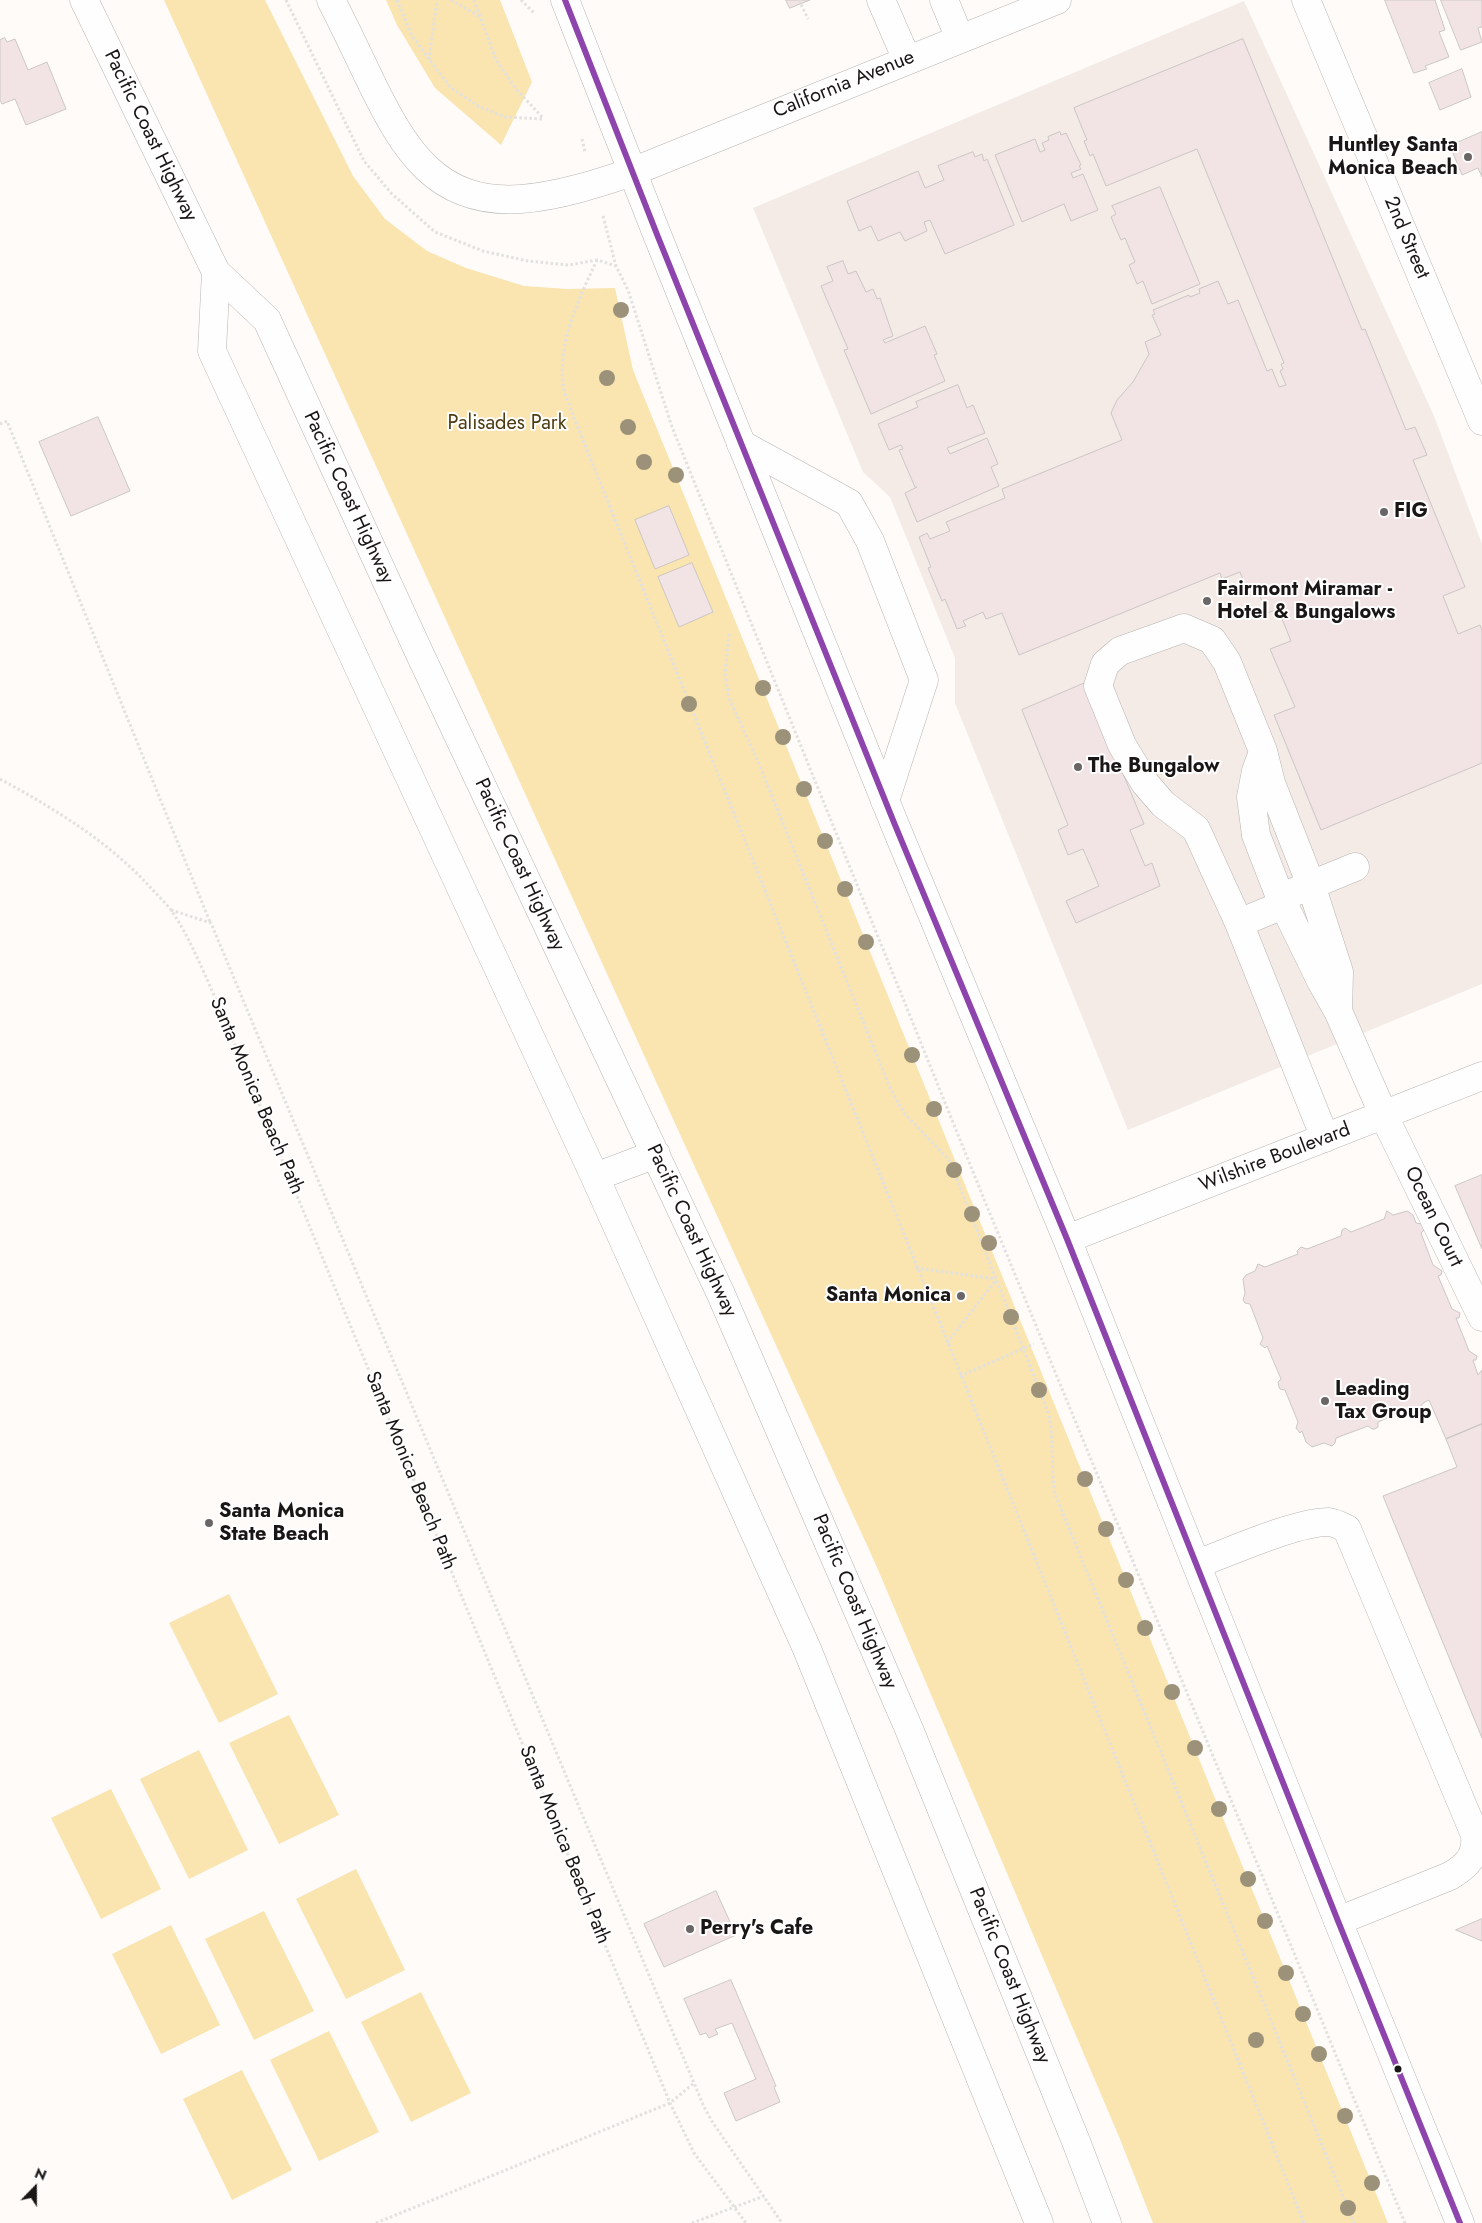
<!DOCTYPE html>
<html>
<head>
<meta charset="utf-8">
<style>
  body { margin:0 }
  #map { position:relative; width:1482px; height:2223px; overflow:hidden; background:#fefbf9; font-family:Jost,sans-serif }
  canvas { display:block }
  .north { position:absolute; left:10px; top:2163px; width:50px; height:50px; -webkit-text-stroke:4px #fff; paint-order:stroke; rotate:22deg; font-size:14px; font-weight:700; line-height:20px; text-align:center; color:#1a1615 }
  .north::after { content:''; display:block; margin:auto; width:18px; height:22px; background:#1a1615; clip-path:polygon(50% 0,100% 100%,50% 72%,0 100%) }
</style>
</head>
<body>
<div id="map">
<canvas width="1482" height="2223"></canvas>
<div class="north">N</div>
</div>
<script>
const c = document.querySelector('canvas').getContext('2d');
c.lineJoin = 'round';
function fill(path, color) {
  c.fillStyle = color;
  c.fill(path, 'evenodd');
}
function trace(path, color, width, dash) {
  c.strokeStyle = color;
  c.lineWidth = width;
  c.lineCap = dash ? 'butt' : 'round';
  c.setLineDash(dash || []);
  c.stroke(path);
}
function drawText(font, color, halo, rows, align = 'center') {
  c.font = font + ' Jost,sans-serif';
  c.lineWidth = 4;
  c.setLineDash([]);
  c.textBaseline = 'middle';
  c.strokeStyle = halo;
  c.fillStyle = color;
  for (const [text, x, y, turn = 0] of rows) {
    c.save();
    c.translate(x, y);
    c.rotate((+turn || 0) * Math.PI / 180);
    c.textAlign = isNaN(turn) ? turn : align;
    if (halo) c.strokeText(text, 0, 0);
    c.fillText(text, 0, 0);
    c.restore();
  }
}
const built = new Path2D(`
  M1244 1 1434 416 1482 544V984L1128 1130 955 703V658L890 497 863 472 753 208Z`);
const green = new Path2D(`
  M164 0H265L353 176 385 219 427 251 466 268 524 286 568 289 615 288 633 370 1388 2223H1153L1120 2139 876 1565Z
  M386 0H500L532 82 501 145 435 88 397 25Z
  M229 1594 278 1694 219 1723 169 1623Z
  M289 1715 339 1815 279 1844 229 1743Z
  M199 1750 248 1850 189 1879 140 1779Z
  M111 1789 161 1889 101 1919 51 1818Z
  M356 1869 405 1970 346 1999 296 1899Z
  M264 1911 314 2011 254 2040 205 1939Z
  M171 1925 220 2025 161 2054 112 1954Z
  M421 1992 471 2093 411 2122 361 2022Z
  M329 2031 379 2132 319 2161 270 2060Z
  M242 2070 292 2170 232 2200 183 2099Z`);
const building = new Path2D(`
  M786 0H810L790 8Z
  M1385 0H1435L1445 30 1439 32 1449 57 1425 66 1427 69 1414 73Z
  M1441 0H1482V27L1478 28 1482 42 1461 50Z
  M5 38 7 42 15 39 28 70 47 62 66 109 26 125 15 99 2 104 0 100V40Z
  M1243 39 1362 330 1365 329 1406 430 1415 427 1427 455 1413 460 1465 587 1443 596 1458 634 1480 625 1482 631V763L1321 830 1274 715 1295 707 1270 649 1291 641 1278 609 1267 613 1256 587 1247 590 1240 572 1222 579 1220 573 1019 655 1002 613 986 619 983 612 963 621 966 626 957 629 945 599 942 601 928 568 931 567 919 537 927 533 930 539 950 531 946 522 1005 498 1002 489 1122 440 1111 413 1117 400 1133 382 1149 354 1145 342 1161 335 1152 315 1155 314 1153 310 1189 295 1190 297 1200 293 1199 289 1218 281 1228 304 1238 300 1267 371 1272 369 1279 387 1286 385 1280 371 1283 369 1281 364 1284 363 1197 149 1106 186 1093 154 1090 156 1084 141 1087 140 1074 108Z
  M1462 69 1471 97 1440 110 1429 83Z
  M1060 132 1061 135 1066 133 1081 165 1079 166 1081 169 1071 173 1073 178 1083 174 1098 210 1071 221 1064 204 1022 222 995 155 1035 139 1040 152 1045 150 1042 143 1049 140 1048 137Z
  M1482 132V177L1478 168 1462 175 1450 146Z
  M973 152 975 157 982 154 984 161 987 159 1014 225 945 254 930 220 924 222 927 231 905 241 900 232 878 241 871 226 859 231 847 201 918 171 925 188 944 180 938 166Z
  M1160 187 1200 284 1152 304 1143 281 1137 284 1129 265 1135 262 1125 238 1121 240 1111 217 1116 214 1112 206Z
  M843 261 848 274 856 271 866 292 873 289 877 299 880 298 893 336 883 340 885 343 925 326 937 354 934 355 945 381 871 414 844 350 848 349 821 286 833 281 827 267Z
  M958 385 967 408 973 405 985 433 947 448 950 454 987 438 998 464 991 467 999 486 917 522 905 493 917 487H915L899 450 903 449 901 445 889 450 878 424 918 407 916 402Z
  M98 417 130 491 71 516 39 442Z
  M669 506 689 555 655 569 635 520Z
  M692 563 713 612 679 627 658 577Z
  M1085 683 1144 824 1130 830 1145 866 1152 863 1160 886 1076 923 1066 901 1099 886 1083 849 1068 855 1058 830 1068 825 1022 710Z
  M1482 1175V1249L1455 1186Z
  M1387 1211 1393 1215 1407 1211 1413 1215 1416 1223 1423 1224 1424 1230 1421 1233 1433 1265 1442 1271 1441 1275 1438 1276 1452 1309 1460 1313 1459 1318H1456L1469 1351 1477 1356 1476 1360H1473L1478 1375 1482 1370V1424L1446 1439 1429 1400 1423 1403 1418 1410 1410 1408 1378 1422V1427L1375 1429H1372L1368 1426 1336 1438 1335 1443 1332 1446 1324 1443 1312 1447 1306 1442 1302 1431 1300 1433 1296 1428 1298 1422 1285 1390 1280 1389 1279 1387 1278 1382 1281 1379 1267 1346 1265 1348 1260 1344 1263 1338 1250 1304 1245 1303 1243 1300 1245 1293 1243 1279 1246 1275 1255 1271 1258 1264 1265 1267 1298 1254 1297 1251 1301 1247 1307 1249 1341 1236 1342 1230 1345 1228 1351 1232 1384 1219Z
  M1482 1424V1738L1383 1496 1457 1467 1446 1439Z
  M716 1891 736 1935 664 1967 644 1924Z
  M1482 1919V1941L1456 1930Z
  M731 1980 776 2086 774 2087 780 2102 736 2121 724 2093 756 2079 732 2023 715 2029 718 2034 709 2038 706 2033 700 2035 684 1999Z`);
const path = new Path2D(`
  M286 0 364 161 392 194 435 232 483 251 528 261 569 265 597 260 616 266
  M397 0 412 36 450 87 478 106 505 117 543 119
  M451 0 479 16
  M474 0 496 60 516 89 543 118
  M521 0 534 13
  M799 0 808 19
  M429 60 437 0
  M582 139 585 152
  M603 216 616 266 628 290 672 427 986 1204 1405 2223
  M597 260C579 298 556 345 564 389 566 398 571 409 574 418L1304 2223
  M0 424 7 421 210 922
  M729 634 725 674 729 698 759 764 890 1088 904 1113 950 1161 1048 1412C1055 1439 1050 1466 1055 1494L1354 2223
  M0 779C55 809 108 841 151 888 157 895 165 902 171 910 191 939 204 974 219 1006L670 2103 694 2153 746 2223
  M171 910 211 923 704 2107 713 2123 782 2223
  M970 1210 979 1207
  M916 1268 996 1279
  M947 1343 996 1280
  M960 1376 1034 1344
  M692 2223 764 2196`);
const minor = new Path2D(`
  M881 0 907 60
  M944 0 960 39
  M1306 0 1482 421
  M632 172 1057 0
  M741 444 849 503 870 541 924 680 885 801
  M1263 752 1256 771 1251 797 1256 835 1280 897 1321 981 1338 1011 1384 1116 1482 1317
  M1294 892 1355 867
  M1239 923 1283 905
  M1325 1138 1239 923 1196 829 1163 804 1145 783 1122 745 1098 686 1105 664 1120 651 1184 628 1212 640 1227 662 1263 751 1271 783 1311 885 1339 972 1338 1011
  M1197 1564C1230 1552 1295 1522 1329 1522 1336 1523 1341 1526 1347 1529L1475 1835C1477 1856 1467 1866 1450 1876L1338 1921`);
const major = new Path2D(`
  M331 0C345 27 358 55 371 82 404 149 436 205 521 199 559 196 596 184 632 172
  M565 0 658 237 895 825 1067 1239 1338 1921 1460 2223
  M1067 1239 1482 1076`);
const highway = new Path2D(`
  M84 0 216 272 267 320 418 650 720 1292 909 1729 1077 2144 1107 2223
  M216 272 212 351 595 1177 807 1649 1039 2223
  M595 1177 656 1154`);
const pathBridge = new Path2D(`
  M376 2223 670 2103 694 2083`);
const bus1 = new Path2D(`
  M565 0 658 237 895 825 1067 1239 1338 1921 1460 2223`);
const trees = [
  [621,310],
  [607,378],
  [628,427],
  [644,462],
  [676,475],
  [763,688],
  [689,704],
  [783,737],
  [804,789],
  [825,841],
  [845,889],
  [866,942],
  [912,1055],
  [934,1109],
  [954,1170],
  [972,1214],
  [989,1243],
  [1011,1317],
  [1039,1390],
  [1085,1479],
  [1106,1529],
  [1126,1580],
  [1145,1628],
  [1172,1692],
  [1195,1748],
  [1219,1809],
  [1248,1879],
  [1265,1921],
  [1286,1973],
  [1303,2014],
  [1256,2040],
  [1319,2054],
  [1345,2116],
  [1372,2183],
  [1348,2208]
];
const markers = [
  [1468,157,5,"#6a6665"],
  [1384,512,5,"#6a6665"],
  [1207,601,5,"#6a6665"],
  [1078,767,5,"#6a6665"],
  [961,1296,5,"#6a6665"],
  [1325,1401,5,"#6a6665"],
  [209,1523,5,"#6a6665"],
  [690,1929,5,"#6a6665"],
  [1398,2069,4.5,"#1a1615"]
];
const streetNames = [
  ["California Avenue",844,85,-22],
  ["Pacific Coast Highway",150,136,64],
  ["2nd Street",1406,238,67],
  ["Pacific Coast Highway",348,498,65],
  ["Pacific Coast Highway",519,865,65],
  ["Santa Monica Beach Path",256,1096,67],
  ["Wilshire Boulevard",1275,1158,-21],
  ["Ocean Court",1433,1217,64],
  ["Pacific Coast Highway",691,1231,65],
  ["Santa Monica Beach Path",410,1471,68],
  ["Pacific Coast Highway",854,1602,67],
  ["Santa Monica Beach Path",564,1845,68],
  ["Pacific Coast Highway",1009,1976,68]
];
const poiNames = [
  ["Huntley Santa",1458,146,"right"],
  ["Monica Beach",1458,169,"right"],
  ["FIG",1394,512],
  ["Fairmont Miramar -",1217,590],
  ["Hotel & Bungalows",1217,613],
  ["The Bungalow",1088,767],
  ["Santa Monica",951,1296,"right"],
  ["Leading",1335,1390],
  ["Tax Group",1335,1413],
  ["Santa Monica",219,1512],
  ["State Beach",219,1535],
  ["Perry's Cafe",700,1929]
];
const parkNames = [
  ["Palisades Park",507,424]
];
fill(built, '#f4eae6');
fill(green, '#fae4af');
fill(building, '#f2e4e4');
trace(building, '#cbc7c6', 1);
trace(minor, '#b8b5b3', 29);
trace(major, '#b8b5b3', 29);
trace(highway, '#b8b5b3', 29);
trace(path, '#e1e1e0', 3, [2.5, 2.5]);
trace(minor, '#fffefe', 28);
trace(major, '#fffefe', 28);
trace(highway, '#fffefe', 28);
trace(pathBridge, '#e1e1e0', 3, [2.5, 2.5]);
trace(bus1, '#8e44ad', 6);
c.fillStyle = '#9c9279';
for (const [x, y] of trees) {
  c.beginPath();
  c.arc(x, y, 8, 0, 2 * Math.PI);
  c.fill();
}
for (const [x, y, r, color] of markers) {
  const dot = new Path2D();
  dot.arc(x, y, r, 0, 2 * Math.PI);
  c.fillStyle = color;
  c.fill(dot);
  trace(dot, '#fff', 2);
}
drawText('20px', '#1a1615', '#fff', streetNames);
drawText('bold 20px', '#1a1615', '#fff', poiNames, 'left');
drawText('20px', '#4c3c10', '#fff', parkNames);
</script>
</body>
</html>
